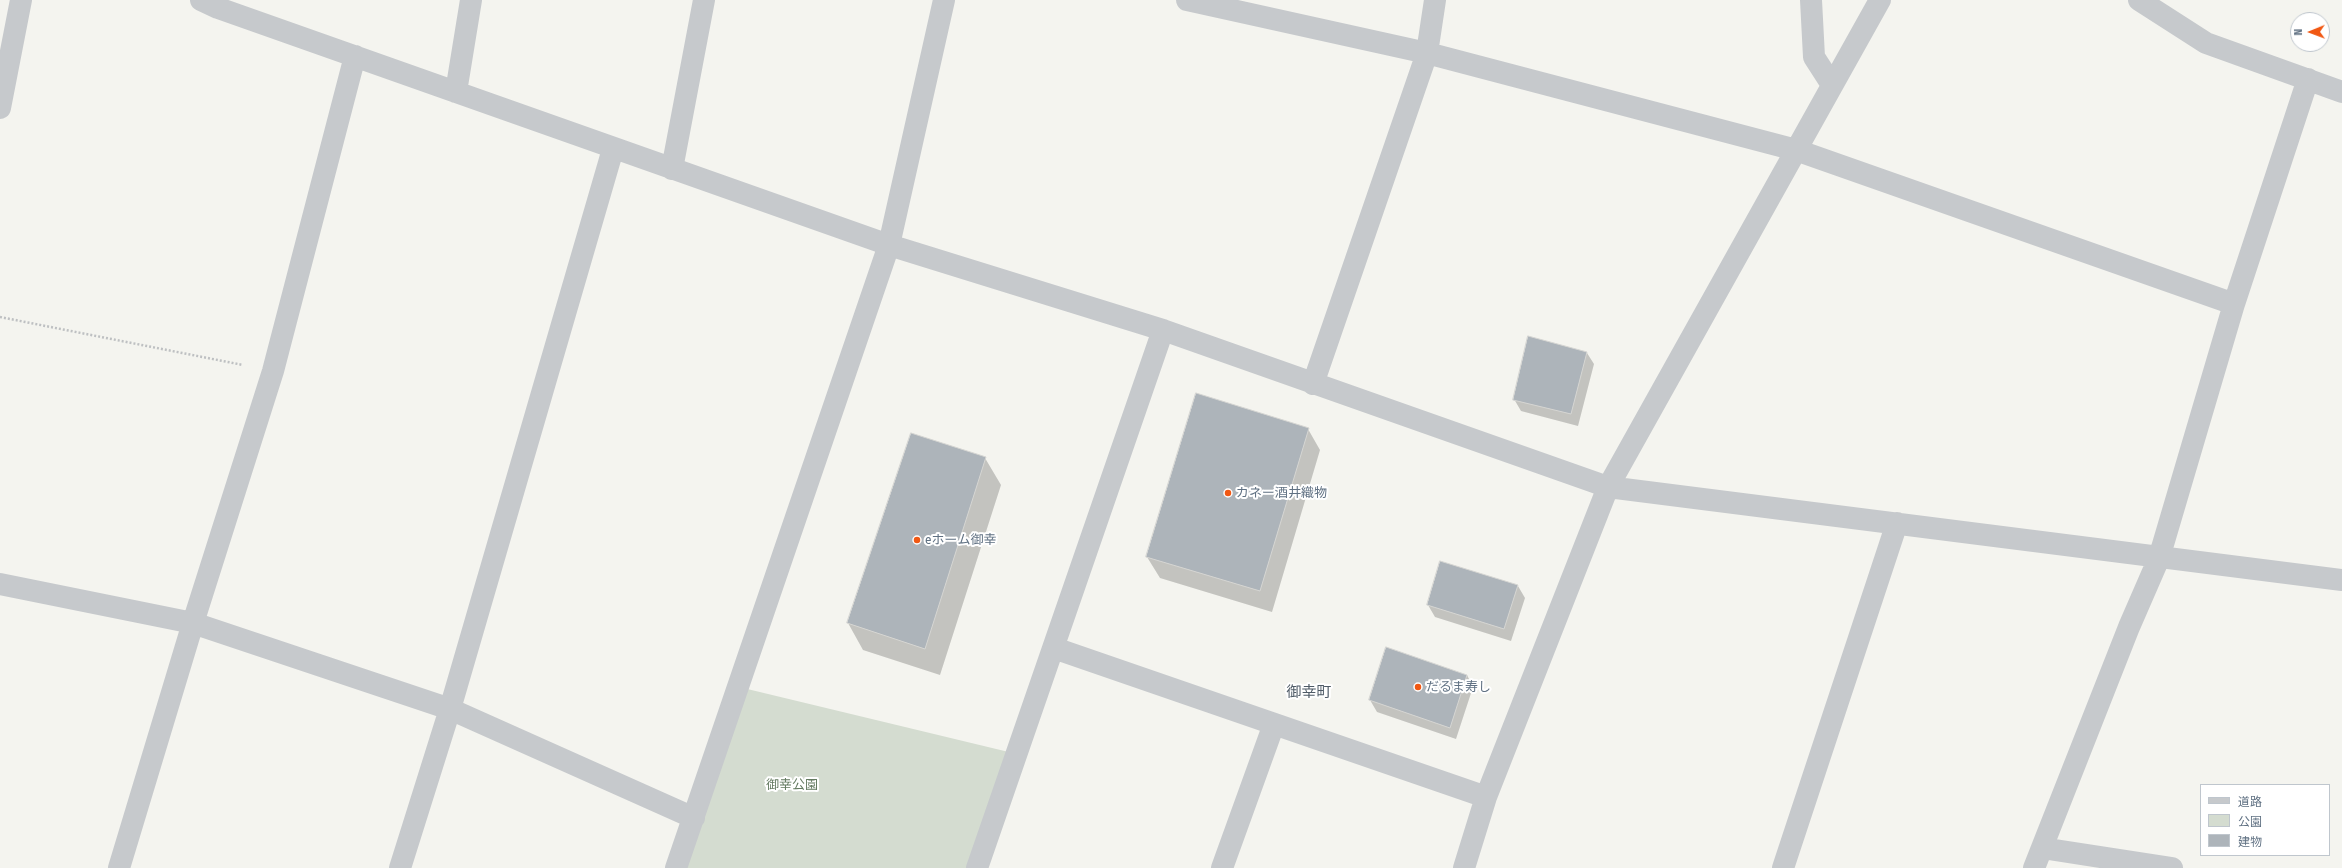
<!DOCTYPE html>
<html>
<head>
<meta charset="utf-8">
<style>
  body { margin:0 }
  #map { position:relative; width:2342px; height:868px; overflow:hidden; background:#f4f4ef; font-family:"Fira Sans Condensed","Noto Sans JP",sans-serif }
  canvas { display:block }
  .legend { position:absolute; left:2200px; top:784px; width:130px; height:72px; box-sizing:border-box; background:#fff; border:1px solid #bfc6cd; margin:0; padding:5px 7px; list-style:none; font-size:12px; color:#607183 }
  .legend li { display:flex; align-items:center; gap:8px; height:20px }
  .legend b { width:20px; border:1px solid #bfc6cd }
  .north { position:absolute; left:2290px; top:12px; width:40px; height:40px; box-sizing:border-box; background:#fff; border:1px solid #bfc6cd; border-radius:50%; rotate:269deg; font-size:11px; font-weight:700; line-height:16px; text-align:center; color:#607183 }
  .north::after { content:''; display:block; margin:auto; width:14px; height:18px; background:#f15813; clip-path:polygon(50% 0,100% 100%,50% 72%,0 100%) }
</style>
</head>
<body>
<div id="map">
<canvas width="2342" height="868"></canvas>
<ul class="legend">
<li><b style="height:5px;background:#c6c9cc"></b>道路</li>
<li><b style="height:11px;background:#d4dcd0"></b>公園</li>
<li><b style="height:11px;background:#adb4ba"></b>建物</li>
</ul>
<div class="north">N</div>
</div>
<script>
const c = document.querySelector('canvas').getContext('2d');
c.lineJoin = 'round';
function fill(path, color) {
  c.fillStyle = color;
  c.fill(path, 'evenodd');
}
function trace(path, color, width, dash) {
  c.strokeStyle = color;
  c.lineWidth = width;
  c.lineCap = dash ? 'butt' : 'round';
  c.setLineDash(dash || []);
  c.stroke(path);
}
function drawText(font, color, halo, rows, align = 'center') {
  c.font = font + ' "Fira Sans Condensed","Noto Sans JP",sans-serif';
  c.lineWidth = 4;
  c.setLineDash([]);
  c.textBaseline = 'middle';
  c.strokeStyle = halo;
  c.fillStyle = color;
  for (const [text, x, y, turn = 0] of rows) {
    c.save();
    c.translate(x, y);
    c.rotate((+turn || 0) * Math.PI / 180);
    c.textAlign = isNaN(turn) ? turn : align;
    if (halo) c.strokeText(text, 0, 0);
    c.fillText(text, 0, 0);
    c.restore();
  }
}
const green = new Path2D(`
  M739 687 1017 754 977 868H676Z`);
const shadow = new Path2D(`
  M1587 353 1594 364 1578 426 1521 411 1514 399Z
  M1308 429 1320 450 1272 612 1160 578 1147 557Z
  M985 458 1001 485 940 675 863 650 848 623Z
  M1441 562 1518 586 1525 598 1511 641 1435 617 1428 605Z
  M1467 675 1473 687 1456 739 1377 712 1370 700Z`);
const building = new Path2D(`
  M1528 336 1587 352 1571 414 1513 400Z
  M1196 393 1309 428 1260 591 1146 557Z
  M911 433 986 457 925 649 847 623Z
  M1440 561 1518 585 1504 629 1427 605Z
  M1386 647 1467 675 1450 728 1369 700Z`);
const path = new Path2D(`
  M0 317 243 365`);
const minor = new Path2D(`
  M201 0 218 8 889 245 1163 330 1608 487 2342 580
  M1187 0 1427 53 1796 150 2234 304 2159 558 2129 627 2034 868
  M1811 0 1814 57 1832 85
  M2139 0 2206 43 2342 92
  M456 92 471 0
  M0 108 21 0
  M672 169 704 0
  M2234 304 2308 79
  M1313 384 1427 53 1435 0
  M0 584 193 623 450 709 694 818
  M1054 648 1486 797
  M2042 848 2172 868
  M119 868 193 623 273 371 355 56
  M400 868 450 709 613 149
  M676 868 889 245 944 0
  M977 868 1163 330
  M1222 868 1274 724
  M1464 868 1486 797 1608 487 1880 0
  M1783 868 1897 523`);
const markers = [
  [1228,493,4,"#f15813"],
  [917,540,4,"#f15813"],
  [1418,687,4,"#f15813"]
];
const poiNames = [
  ["カネー酒井織物",1236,493],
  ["eホーム御幸",925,540],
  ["だるま寿し",1426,687]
];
const parkNames = [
  ["御幸公園",792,785]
];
const quarterNames = [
  ["御幸町",1309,693]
];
fill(green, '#d4dcd0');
fill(shadow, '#0003');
fill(building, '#adb4ba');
trace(building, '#d5d5d2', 1);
trace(path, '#bec0c2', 2.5, [2, 2]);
trace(minor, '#c6c9cc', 22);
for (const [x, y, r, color] of markers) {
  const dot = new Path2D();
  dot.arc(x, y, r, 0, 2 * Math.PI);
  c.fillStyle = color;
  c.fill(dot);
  trace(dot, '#fff', 1.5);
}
drawText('13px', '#607183', '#fff', poiNames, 'left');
drawText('13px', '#637a60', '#fff', parkNames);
drawText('15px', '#4f5b67', '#fff', quarterNames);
</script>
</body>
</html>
